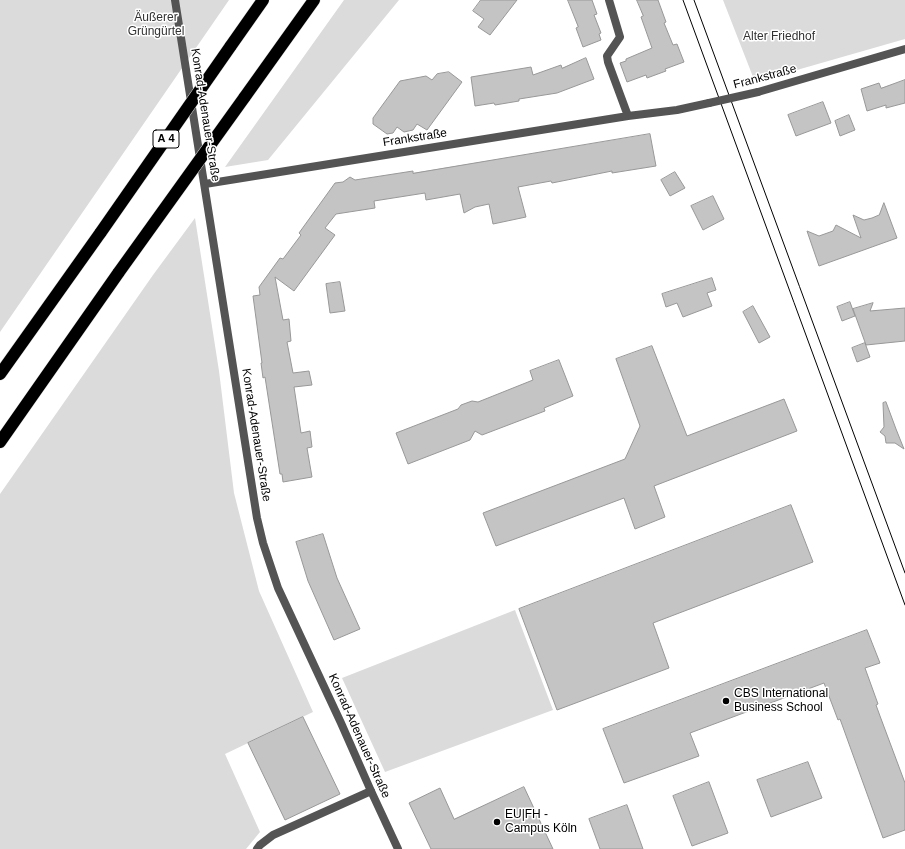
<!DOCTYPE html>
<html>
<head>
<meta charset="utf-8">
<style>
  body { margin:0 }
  canvas { display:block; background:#fff }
</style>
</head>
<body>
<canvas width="905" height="849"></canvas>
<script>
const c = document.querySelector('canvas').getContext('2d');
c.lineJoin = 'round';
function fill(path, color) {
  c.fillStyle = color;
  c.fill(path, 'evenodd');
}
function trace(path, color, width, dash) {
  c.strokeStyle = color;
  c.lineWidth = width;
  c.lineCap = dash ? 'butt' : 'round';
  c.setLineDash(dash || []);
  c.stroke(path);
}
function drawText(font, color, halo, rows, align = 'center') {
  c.font = font + ' Helvetica,sans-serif';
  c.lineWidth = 3;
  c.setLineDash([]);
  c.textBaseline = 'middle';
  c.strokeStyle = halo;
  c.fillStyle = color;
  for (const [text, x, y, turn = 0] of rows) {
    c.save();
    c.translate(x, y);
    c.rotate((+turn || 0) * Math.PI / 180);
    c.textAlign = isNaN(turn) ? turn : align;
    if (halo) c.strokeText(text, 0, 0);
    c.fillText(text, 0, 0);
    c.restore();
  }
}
const green = new Path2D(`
  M0 0H229L0 332Z
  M344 0H399L268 160 225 167Z
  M723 0H905V39L755 82Z
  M195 218 219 371 234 493 259 591 313 712 225 754 260 832 246 849H0V494L153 275Z
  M515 610 553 710 385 772 342 678Z`);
const building = new Path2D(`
  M481 0H517L490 35 478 27 484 19 473 11Z
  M568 0H592L597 14 594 15 601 33 599 34 601 40 583 47 576 28 578 27Z
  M637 0H658L666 22 664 23 673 45 677 44 684 62 665 69 666 71 647 78 646 75 627 82 620 63 626 61V59L652 48 641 17 643 16Z
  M586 58 594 79 557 93 519 99V101L495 105 494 103 475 106 471 77 531 67 533 75 561 65 562 68Z
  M449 72 462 82 427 130 417 124 413 130 404 132 397 127 393 133 387 134 373 124V118L400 81 426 76 432 80 437 74Z
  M905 80V103L886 108V105L867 111 861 89 879 83 881 88Z
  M823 102 831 123 796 136 788 115Z
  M849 115 855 130 840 136 835 121Z
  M650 134 656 166 612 173V171L552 183 551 181 518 187 526 217 493 224 489 204 475 207 464 213 460 194 426 200 425 193 374 201 375 208 336 214 325 228 335 235 294 291 275 277 283 320 289 319 291 341 287 342 293 373 309 371 312 385 294 387 301 433 310 431 312 447 307 448 312 477 283 482 282 474H280L265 377 263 378 261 363H262L253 296 260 295 259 287 280 258 283 259 301 235 299 233 335 183 343 182 350 177 355 180 413 171V173Z
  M675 172 685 188 670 196 661 180Z
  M713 196 724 219 703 230 691 206Z
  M884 203 897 238 819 266 807 231 819 236 833 231 836 225 861 238 853 215 864 220 872 218 879 215Z
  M712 278 716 290 707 293 712 306 683 317 677 303 666 307 662 294Z
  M340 282 345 311 330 313 326 284Z
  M850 302 855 316 842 321 837 307Z
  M873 303 870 311 905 308V341L866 345 853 309Z
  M753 306 770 337 759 343 743 312Z
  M865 343 870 357 857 362 852 348Z
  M652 346 687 436 784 399 797 431 654 486 665 517 635 529 624 498 496 546 483 513 625 459 640 426 616 359Z
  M559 360 573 396 544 408 545 411 482 435 475 431 470 440 408 464 396 433 458 409 461 405 472 401 478 402 533 380 530 371Z
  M886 402 896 429 904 449 895 443H886L885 436 880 432 884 427 883 403Z
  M791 505 813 562 653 623 669 668 557 710 519 609Z
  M323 534 337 578 360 629 334 640 308 581 296 542Z
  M867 630 880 663 865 668 878 704 876 705 880 716 905 783V830L883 838 840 719 838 720 824 683 690 733 699 756 624 783 603 729Z
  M303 717 340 794 285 820 248 743Z
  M808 762 822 798 771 817 757 780Z
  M709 782 728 833 692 846 673 796Z
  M524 787 553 849H431L409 803 440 788 454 819Z
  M627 805 643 849H600L589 819Z`);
const minor = new Path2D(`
  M609 0 620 37 607 56 608 62 628 116
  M758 92 905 49
  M205 184 628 116 677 110 709 103
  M257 849 260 845 273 835 371 791`);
const tertiary = new Path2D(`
  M175 0 257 518 263 543 278 588 341 723 371 791 398 849`);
const motorway = new Path2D(`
  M230 47 263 0
  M244 98 314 0
  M0 374 101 232
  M0 442 119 272`);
const tram = new Path2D(`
  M683 0 905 605
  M694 0 905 573`);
const minorBridge = new Path2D(`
  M709 103 758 92`);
const motorwayBridge = new Path2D(`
  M101 232 230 47
  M119 272 244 98`);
const markers = [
  [726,701,4,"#000"],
  [497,822,4,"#000"]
];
const shields = [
  [166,139,26]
];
const shieldNames = [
  ["A 4",166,139]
];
const parkNames = [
  ["Äußerer",156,18],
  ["Grüngürtel",156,32],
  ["Alter Friedhof",779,37]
];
const streetNames = [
  ["Frankstraße",765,77,-15],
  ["Konrad-Adenauer-Straße",205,115,81],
  ["Frankstraße",415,138,-9],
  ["Konrad-Adenauer-Straße",256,435,81],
  ["Konrad-Adenauer-Straße",359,736,66]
];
const poiNames = [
  ["CBS International",734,694],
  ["Business School",734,708],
  ["EU|FH -",505,815],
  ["Campus Köln",505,829]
];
fill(green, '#dbdbdb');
fill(building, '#c4c4c4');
trace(building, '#989898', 1);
trace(motorway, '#dbdbdb', 13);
trace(minor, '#545454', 8);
trace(tertiary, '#545454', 8);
trace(motorway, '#000', 12);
trace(tram, '#000', 1);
trace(motorwayBridge, '#dbdbdb', 13, []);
trace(minorBridge, '#545454', 8);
trace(motorwayBridge, '#000', 12);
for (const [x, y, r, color] of markers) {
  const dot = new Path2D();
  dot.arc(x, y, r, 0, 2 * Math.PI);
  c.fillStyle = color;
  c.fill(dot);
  trace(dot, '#fff', 1.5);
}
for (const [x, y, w] of shields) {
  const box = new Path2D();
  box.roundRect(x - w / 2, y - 9, w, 18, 3);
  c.fillStyle = '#fff';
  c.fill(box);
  trace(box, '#000', 1);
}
drawText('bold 11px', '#000', null, shieldNames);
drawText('12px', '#323232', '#fff', parkNames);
drawText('12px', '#000', '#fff', streetNames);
drawText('12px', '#000', '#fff', poiNames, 'left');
</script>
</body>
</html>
